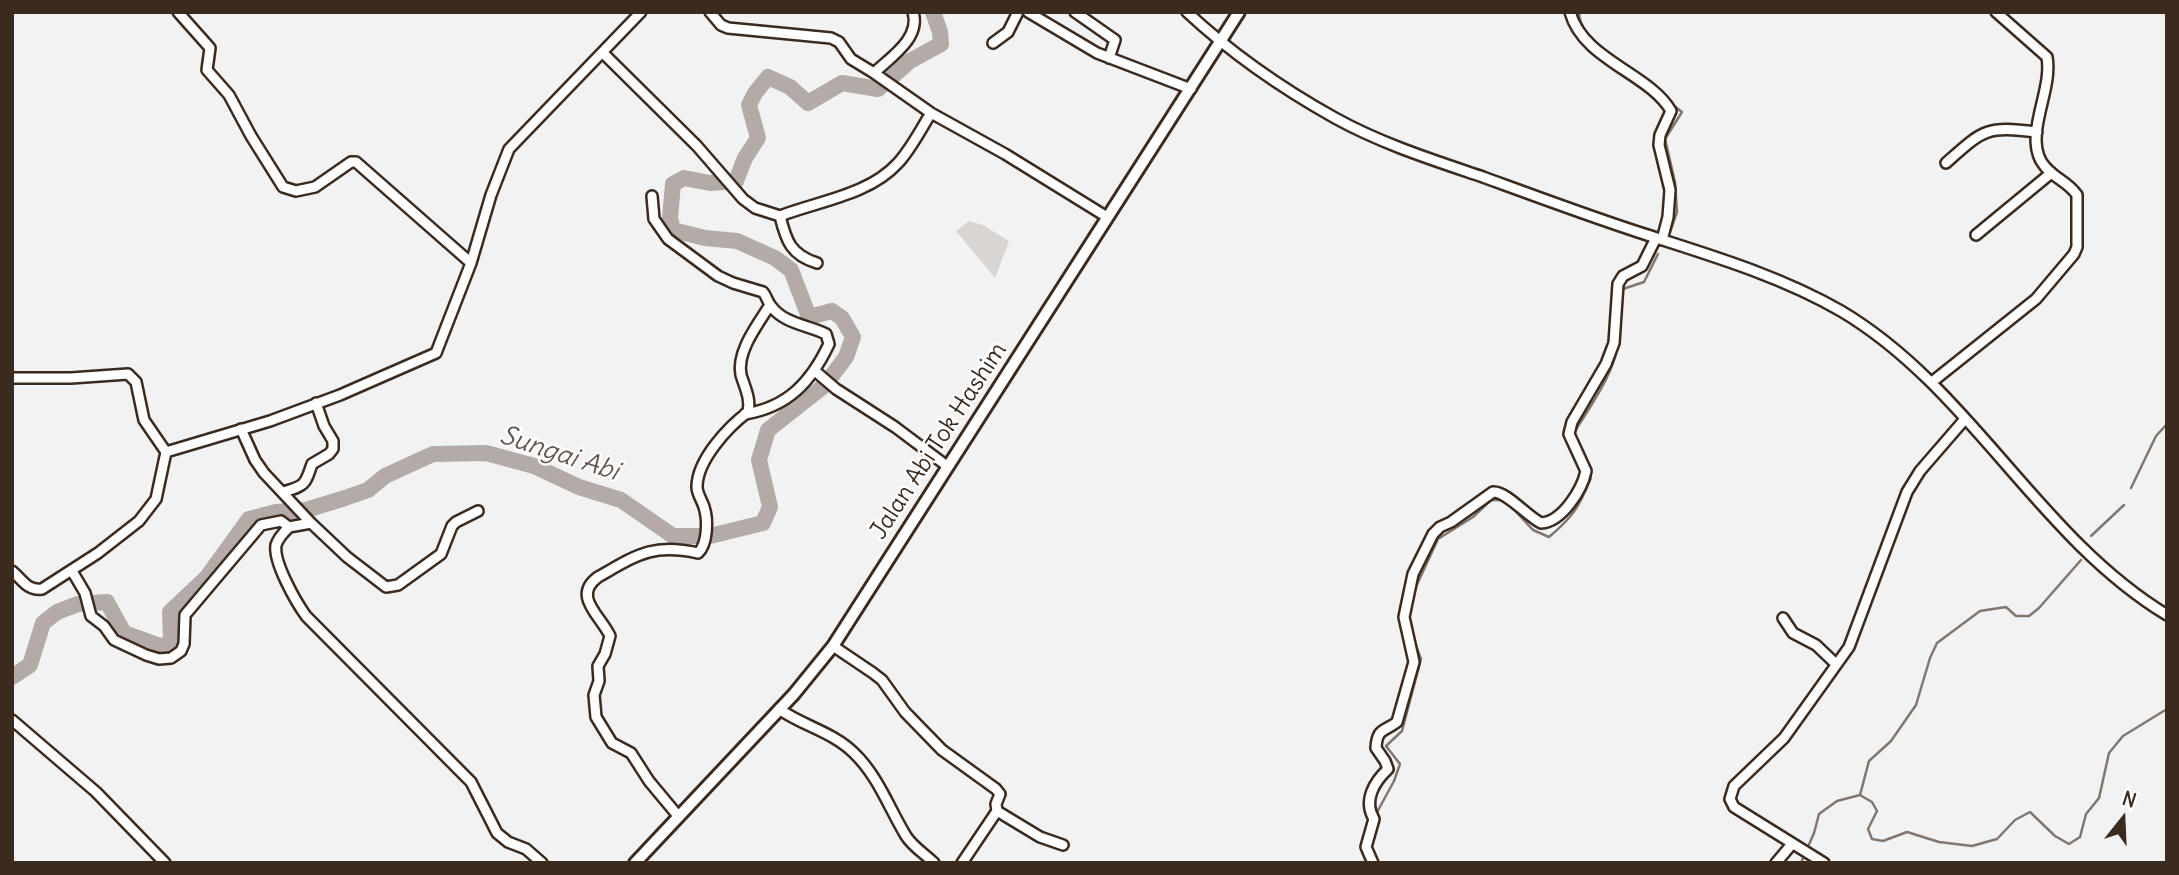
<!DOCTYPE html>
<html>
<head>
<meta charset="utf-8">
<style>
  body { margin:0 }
  #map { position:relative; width:2179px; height:875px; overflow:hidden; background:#f3f2f2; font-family:Delius,sans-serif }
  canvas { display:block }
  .frame { position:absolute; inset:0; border:14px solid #3b2a1e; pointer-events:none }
  .north { position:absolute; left:2088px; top:784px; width:70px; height:70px; -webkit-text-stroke:5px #fff; paint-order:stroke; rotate:18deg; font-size:19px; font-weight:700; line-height:28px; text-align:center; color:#3b2a1e }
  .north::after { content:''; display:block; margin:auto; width:24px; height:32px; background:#3b2a1e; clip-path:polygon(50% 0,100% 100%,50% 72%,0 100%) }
</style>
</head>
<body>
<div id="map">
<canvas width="2179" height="875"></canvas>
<div class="frame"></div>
<div class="north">N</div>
</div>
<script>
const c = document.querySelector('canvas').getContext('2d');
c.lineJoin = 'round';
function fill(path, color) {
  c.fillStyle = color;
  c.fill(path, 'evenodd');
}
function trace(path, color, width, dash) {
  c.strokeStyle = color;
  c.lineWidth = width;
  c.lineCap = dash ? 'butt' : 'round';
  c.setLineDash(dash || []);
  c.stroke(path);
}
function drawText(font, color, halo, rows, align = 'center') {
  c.font = font + ' Delius,sans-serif';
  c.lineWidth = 5;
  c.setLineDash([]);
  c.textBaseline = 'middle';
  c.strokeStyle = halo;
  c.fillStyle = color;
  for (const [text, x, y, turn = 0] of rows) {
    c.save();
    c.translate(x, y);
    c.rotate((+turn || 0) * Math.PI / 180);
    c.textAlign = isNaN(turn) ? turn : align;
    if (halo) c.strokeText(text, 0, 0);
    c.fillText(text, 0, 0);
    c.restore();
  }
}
const green = new Path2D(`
  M969 221 983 225 1009 241 995 278 956 231Z`);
const stream = new Path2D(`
  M1579 12C1579 30 1596 43 1608 54
  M1668 101 1682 112 1665 139 1675 182 1677 212 1670 232
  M1621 295 1623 289 1644 282 1658 254
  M1573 434C1592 404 1620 366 1619 330
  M2131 488 2156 436 2167 424
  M2091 536 2124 505
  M1414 591 1438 539 1473 517 1491 500H1505L1533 530 1549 537C1573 517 1579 507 1591 478L1588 472
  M1409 622 1412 597
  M1860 795 1869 761 1891 741 1916 705 1930 658 1937 643 1980 611 2006 607 2016 616H2029L2039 608 2081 560
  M1375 816 1394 781 1400 764 1386 746 1402 731 1421 659 1412 635
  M1366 831 1361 848 1367 863
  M1801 863 1814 833 1819 814 1837 801 1860 795 1872 802 1877 811 1868 829 1872 839 1883 841 1907 832 1939 842 1972 846 1997 839 2015 820 2030 812 2055 836 2069 844 2080 837 2086 814 2099 798 2109 753 2123 736 2167 709`);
const river = new Path2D(`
  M831 377 846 357 853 337 842 318 832 311 809 317 791 270 775 258 737 241 705 238 673 230 670 218 673 184 684 178 710 183 736 181 745 158 758 138 749 105 755 93 768 77 790 87 808 103 842 83 878 89 910 61 941 44 940 32 933 12
  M12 677 30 665 43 623 57 612 78 604 107 602 124 633 163 647 171 641 170 612 207 577 249 519 276 512 306 510 342 499 368 490 385 476 433 454 486 453 534 466 579 487 621 500 673 536H710L763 523 770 507 759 460 768 430 825 385`);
const minor = new Path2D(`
  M178 12 210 48 207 70 229 95 251 136 283 187 296 191 315 187 351 162H356L471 263
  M710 12 721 25 728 28 831 38 839 42 851 59 874 73
  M913 12C921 38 891 57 874 73L931 113 1005 154 1107 217
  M1028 12 1097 53 1191 89
  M1075 12 1115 40 1109 58
  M1187 12C1231 53 1283 89 1335 118 1382 144 1433 160 1483 177 1535 196 1586 215 1638 232 1706 254 1779 275 1841 311 1971 388 2038 537 2167 615
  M1570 12C1583 60 1649 73 1671 111L1660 135 1659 145 1670 190 1668 217 1662 240
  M993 43 1008 32 1018 12
  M603 53 697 146 743 199 755 208 780 216C819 201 869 195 898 163 911 149 921 129 931 113
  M1946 163C1984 129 1986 126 2037 132
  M652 196 654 219 668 239 718 276 733 283 763 292C767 297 767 301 771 306 784 324 808 325 826 334L829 344C811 382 788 407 745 414
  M780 216C786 241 791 255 817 263
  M1976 235 2050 174
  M815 371 836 389 895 427 947 466
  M12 378H71L128 374 136 382 144 420 166 452 156 499 139 521 98 553 42 589C27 591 22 579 12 571
  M1932 382 2036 299 2074 254 2077 247V195C2067 180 2051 178 2041 161 2025 132 2053 90 2047 57L1996 12
  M241 429 255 460 264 473 311 523
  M166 452 270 421 340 395 436 353 471 263 491 195 509 149 641 12
  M283 492C305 486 305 485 312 464L329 454 333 449V441L324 426 316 403
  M478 511 456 522 452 526 441 554 398 585 386 587 347 557 311 523 289 527C284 532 278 538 276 545 273 562 296 602 306 616L471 782 497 833 508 842 526 849 542 863
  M72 571 85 593 91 616 104 626 114 640 146 655 159 659 171 658 181 651 184 644 185 615 261 525 281 521 289 527
  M1783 618 1793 633 1816 645 1836 664
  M833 646 873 673 882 680 905 712 942 750 996 789 1000 794 996 804 997 811
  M779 709C803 726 833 732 854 753 878 776 889 808 906 836 913 847 925 854 934 863
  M12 720 96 792 165 863
  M679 817 649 781 631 753 612 743 596 717 594 695 599 681 598 666 605 654 610 636C600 615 572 596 598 577 637 555 652 543 698 553 708 544 708 519 704 507 702 500 697 494 697 487 697 460 728 427 748 412 751 399 745 388 741 375 736 352 758 324 770 305
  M962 863 997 811 1040 837 1063 845
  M1373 863 1366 847 1374 819C1363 801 1374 782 1388 769L1385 761 1376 748C1377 728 1384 732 1397 722L1414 662 1404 617 1413 574 1433 534 1440 527 1451 522 1493 492C1506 491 1527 516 1541 523 1562 522 1582 490 1586 471L1569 434 1572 422 1606 364 1614 343 1618 284 1623 276 1642 266 1656 238
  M1776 863 1792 844
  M1824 863 1734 807 1730 799 1734 786 1784 738 1849 647 1907 492 1920 471 1965 419`);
const major = new Path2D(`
  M635 863 794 694 833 646 1239 12`);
const streetNames = [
  ["Jalan Abi Tok Hashim",939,441,-57]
];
const waterNames = [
  ["Sungai Abi",559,454,18]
];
fill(green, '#d8d5d2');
trace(stream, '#827770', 2.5);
trace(river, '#b2aba7', 16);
trace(minor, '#3b2a1e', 14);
trace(major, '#3b2a1e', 16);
trace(minor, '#fff', 9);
trace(major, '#fff', 10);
drawText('24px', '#3b2a1e', '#fff', streetNames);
drawText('italic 26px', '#65574e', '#fff', waterNames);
</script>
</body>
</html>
